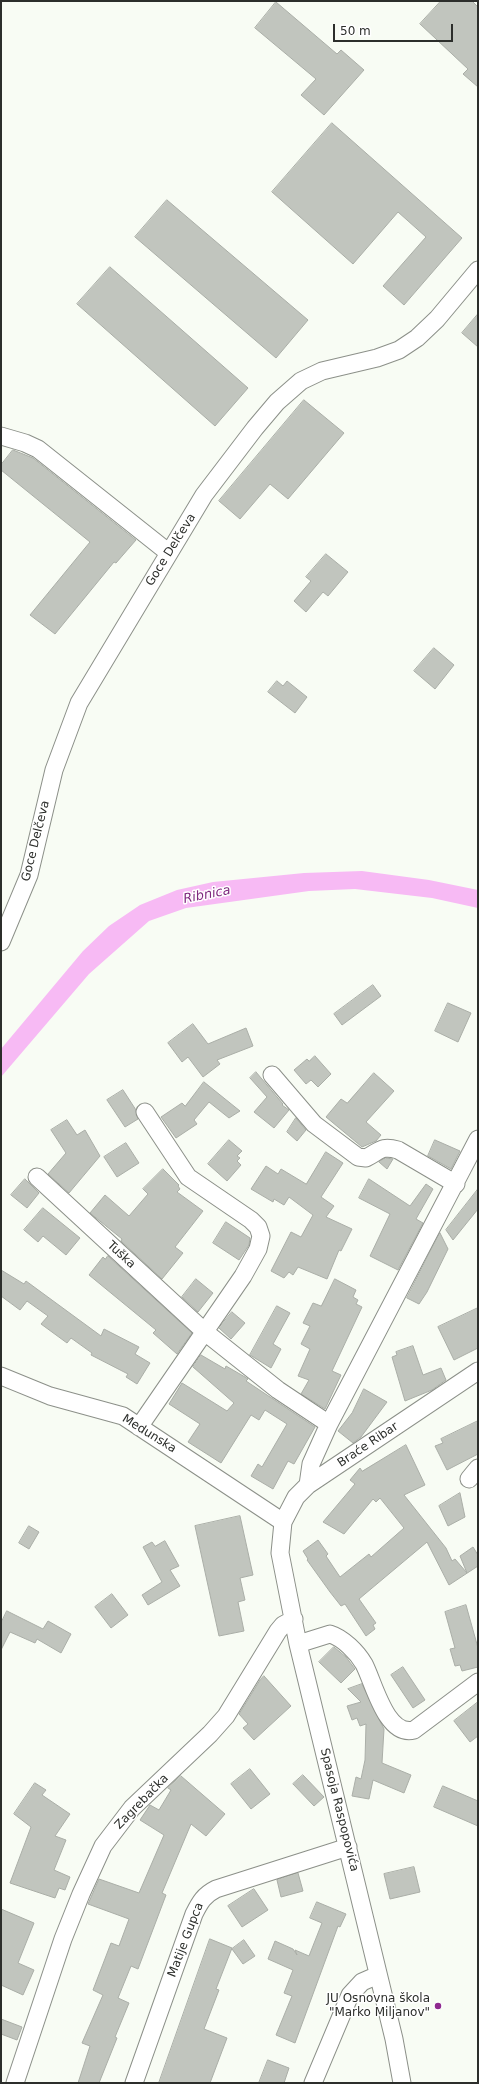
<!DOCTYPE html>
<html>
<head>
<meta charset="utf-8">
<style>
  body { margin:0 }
  #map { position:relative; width:479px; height:2084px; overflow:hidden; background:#f8fcf4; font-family:"DejaVu Sans",sans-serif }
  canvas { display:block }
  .frame { position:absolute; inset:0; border:2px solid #2c2e2b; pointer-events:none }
  .scale { position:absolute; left:333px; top:24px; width:120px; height:18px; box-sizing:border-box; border:2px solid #2c2e2b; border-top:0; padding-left:5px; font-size:12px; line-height:14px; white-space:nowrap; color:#2c2e2b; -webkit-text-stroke:3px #fff; paint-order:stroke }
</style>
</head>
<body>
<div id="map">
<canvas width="479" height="2084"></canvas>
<div class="frame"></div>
<div class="scale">50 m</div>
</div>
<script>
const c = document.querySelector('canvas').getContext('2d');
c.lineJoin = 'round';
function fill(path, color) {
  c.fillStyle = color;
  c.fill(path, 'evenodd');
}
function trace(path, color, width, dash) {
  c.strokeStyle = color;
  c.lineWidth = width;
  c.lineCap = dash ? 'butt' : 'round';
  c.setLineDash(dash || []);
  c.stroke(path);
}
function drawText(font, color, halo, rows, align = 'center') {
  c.font = font + ' "DejaVu Sans",sans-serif';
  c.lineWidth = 3;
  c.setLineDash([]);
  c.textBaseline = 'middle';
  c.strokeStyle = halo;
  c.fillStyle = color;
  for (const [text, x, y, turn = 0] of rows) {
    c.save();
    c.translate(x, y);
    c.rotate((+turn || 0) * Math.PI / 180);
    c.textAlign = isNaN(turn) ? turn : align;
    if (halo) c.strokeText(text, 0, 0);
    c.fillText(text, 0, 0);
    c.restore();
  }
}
const water = new Path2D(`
  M362 871 429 880 478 890V908L432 898 355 889 309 891 186 908 149 921 89 974 1 1077V1049L83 951 109 926 140 905 177 890 213 882 304 873Z`);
const building = new Path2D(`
  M441 1H472L478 7V87L463 74 468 69 420 24Z
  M276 2 337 54 341 50 364 70 324 115 301 95 316 79 255 28Z
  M332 123 462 238 404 305 383 286 426 237 398 212 353 264 272 192Z
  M167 200 308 320 276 358 135 237Z
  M110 267 248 388 215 426 77 304Z
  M478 314V347L462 333Z
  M304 400 344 433 288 499 270 484 240 519 219 501Z
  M13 450 33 458 136 540 116 563 114 562 55 634 30 615 90 542 1 470V465Z
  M326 554 348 572 328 596 323 592 306 612 294 601 311 581 306 577Z
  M434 648 454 665 435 689 414 671Z
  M277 681 283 686 287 681 307 697 295 713 268 692Z
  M373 985 381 996 342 1025 334 1014Z
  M448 1003 471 1013 458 1042 435 1031Z
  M193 1024 208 1044 246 1028 253 1046 217 1060 220 1064 203 1077 188 1057 182 1062 168 1043Z
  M315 1056 331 1074 318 1087 311 1080 306 1084 294 1070 307 1059 309 1061Z
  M256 1072 283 1104 282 1105 289 1110 274 1128 254 1112 267 1097 250 1078Z
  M374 1073 394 1091 366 1122 381 1135 376 1141 362 1147 326 1117 341 1099 347 1103Z
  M204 1082 240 1111 229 1118 209 1102 194 1120 197 1124 176 1138 161 1117 182 1103 185 1106Z
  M123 1090 136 1110 138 1119 125 1127 107 1100Z
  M296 1118 306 1130 297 1141 287 1132Z
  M67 1120 77 1135 85 1130 100 1156 69 1193 48 1174 66 1153 51 1130Z
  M229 1140 242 1151 237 1156 240 1158 237 1161 241 1165 227 1181 208 1164Z
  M435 1140 460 1151 451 1169 428 1156Z
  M126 1143 139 1163 117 1177 104 1157Z
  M326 1152 343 1163 321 1197 334 1206 326 1217 352 1229 341 1251 339 1250 327 1279 298 1267 293 1275 289 1272 284 1278 271 1271 291 1232 301 1237 313 1215 289 1197 284 1205 274 1199 273 1202 251 1189 266 1166 278 1174 281 1169 306 1184Z
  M386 1158 393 1159 387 1169 379 1162Z
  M163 1169 179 1185 178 1186 180 1189 177 1192 203 1211 175 1247 183 1253 162 1279 121 1241 122 1239 90 1213 105 1195 129 1216 148 1194 143 1189Z
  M25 1179 39 1193 27 1208 11 1195Z
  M369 1179 410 1206 426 1184 433 1189 416 1219 423 1223 398 1270 370 1256 390 1214 359 1198Z
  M478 1189V1209L453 1240 446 1230Z
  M43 1208 80 1238 66 1255 43 1236 38 1242 24 1230Z
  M226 1222 250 1238 249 1245 239 1260 213 1243Z
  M440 1233 448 1249 427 1292 419 1304 407 1298Z
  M108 1256 192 1333 177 1354 153 1333 156 1330 89 1275 103 1257 105 1259Z
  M1 1270 24 1284 26 1281 101 1336 104 1329 139 1347 135 1354 150 1363 137 1384 126 1377 128 1374 91 1355 92 1353 71 1338 67 1343 41 1324 48 1316 27 1301 20 1310 1 1296Z
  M196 1279 213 1293 198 1312 182 1297Z
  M335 1279 356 1290 353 1297 358 1300 356 1304 362 1307 332 1371 341 1375 325 1409 301 1394 309 1380 298 1376 310 1349 301 1344 310 1326 303 1323 313 1303 321 1306Z
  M277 1306 290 1313 273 1344 281 1349 271 1368 250 1355Z
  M478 1308V1348L454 1360 438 1327Z
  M232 1312 245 1323 231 1339 219 1328Z
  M413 1346 423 1375 441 1368 446 1380 432 1390 405 1401 392 1357 397 1355 396 1352Z
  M201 1355 225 1369 226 1366 245 1377 248 1379 246 1381 315 1427 294 1464 288 1461 273 1489 251 1476 258 1464 262 1467 287 1424 265 1410 259 1420 251 1415 221 1463 188 1442 200 1424 169 1404 182 1383 227 1411 234 1403 193 1367Z
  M364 1389 387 1402 361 1437 353 1443 338 1431 352 1413Z
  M478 1421V1454L447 1470 435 1446 443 1443 441 1439Z
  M406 1445 425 1485 404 1495 446 1548 452 1561 455 1559 467 1573 460 1556 473 1547 478 1555V1566L449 1585 427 1542 359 1599 376 1623 373 1625 375 1629 366 1636 345 1604 341 1606 330 1592 307 1560 308 1559 303 1551 318 1540 328 1554 326 1556 340 1577 369 1554 371 1557 404 1528 380 1498 376 1502 373 1499 344 1534 323 1522 355 1484 350 1480 360 1468 362 1471Z
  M460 1493 465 1517 448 1526 439 1506Z
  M240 1516 253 1575 240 1578 245 1600 238 1602 244 1631 219 1636 195 1526Z
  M29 1526 39 1532 29 1549 19 1543Z
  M165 1541 179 1566 170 1570 180 1586 148 1605 142 1595 162 1582 143 1547 152 1542 155 1546Z
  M112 1594 128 1615 111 1628 95 1607Z
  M466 1605 478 1648V1667L462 1671 460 1665 455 1666 450 1649 455 1648 445 1612Z
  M7 1611 43 1629 48 1621 71 1634 61 1653 37 1639 35 1643 10 1632 1 1650V1623Z
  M334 1647 346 1657 355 1669 341 1683 319 1662Z
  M403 1667 425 1700 413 1708 391 1675Z
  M264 1676 291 1706 254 1740 243 1728 248 1724 239 1714 260 1680Z
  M362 1684 384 1729 382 1763 411 1775 404 1793 373 1780 369 1799 352 1796 356 1777 361 1779 365 1760 366 1724 360 1726 357 1718 352 1720 347 1706 361 1702 348 1689Z
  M478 1702V1736L470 1742 454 1721Z
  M250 1769 270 1794 251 1809 231 1784Z
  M303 1775 324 1797 314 1806 293 1784Z
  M181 1776 225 1814 206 1836 191 1824 162 1893 166 1895 138 1969 131 1966 118 1998 129 2003 115 2037 117 2038 99 2083H78L90 2046 82 2043 103 1995 93 1990 111 1943 119 1946 129 1919 88 1904 99 1879 139 1893 164 1835 140 1820 150 1805 159 1810 171 1790 168 1788Z
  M35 1783 46 1790 42 1795 70 1814 55 1836 66 1840 54 1870 70 1877 65 1890 59 1888 55 1898 10 1883 31 1827 14 1814Z
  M443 1786 478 1801V1826L434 1807Z
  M414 1867 420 1892 390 1899 384 1874Z
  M298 1873 303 1891 281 1897 277 1880Z
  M254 1889 268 1910 242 1927 228 1906Z
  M317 1902 346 1914 340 1927 338 1926 295 2043 276 2035 292 1996 284 1993 293 1970 268 1959 275 1941 293 1949 297 1955 295 1950 309 1956 322 1923 310 1918Z
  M1 1909 34 1923 18 1963 34 1970 23 1995 1 1985Z
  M210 1939 232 1948 216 1989 219 1990 204 2029 227 2038 210 2083H159Z
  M244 1940 255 1956 243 1964 232 1949Z
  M1 2019 22 2027 17 2040 1 2034Z
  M268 2060 289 2068 284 2083H259Z`);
const minor = new Path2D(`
  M1 436 25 443 38 449 169 553
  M1 942 29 875 54 770 79 703 204 495 255 428 277 402 301 381 322 371 377 358 399 350 417 338 437 319 478 270
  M272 1075 314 1124 358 1157 366 1158C380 1151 381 1145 398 1150L456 1184
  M37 1177 205 1332 278 1390 329 1424
  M1 1376 50 1396 123 1416 283 1522
  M139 1427 243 1276 258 1249 261 1236 258 1227 251 1220 188 1177 145 1112
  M469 1479 478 1468
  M308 1485 311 1464 329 1424 478 1139
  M298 1644 330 1634C343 1638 357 1652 364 1664 374 1683 386 1737 414 1730L478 1682
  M15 2083 63 1939 81 1894 103 1846 132 1808 210 1734 226 1716 278 1631 283 1625 294 1619
  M134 2083 194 1914C200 1902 204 1895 216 1889L348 1847
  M313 2083 350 1995 362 1982 378 1975
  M402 2083 394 2039 298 1644 280 1553 283 1522 296 1497 308 1485 478 1371`);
const markers = [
  [438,2006,4,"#8f298f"]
];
const streetNames = [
  ["Goce Delčeva",171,550,-58],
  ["Goce Delčeva",36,841,-76],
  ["Tuška",121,1255,43],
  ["Medunska",149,1434,32],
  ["Braće Ribar",368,1445,-34],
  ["Zagrebačka",142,1802,-46],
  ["Spasoja Raspopovića",339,1810,76],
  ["Matije Gupca",186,1940,-69]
];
const poiNames = [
  ["JU Osnovna škola",430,1999],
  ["\"Marko Miljanov\"",430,2013]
];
const waterNames = [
  ["Ribnica",207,895,-11]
];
fill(water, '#f7baf4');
fill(building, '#c1c5be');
trace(building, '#aaaea7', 1);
trace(minor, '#8c9089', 19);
trace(minor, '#fff', 17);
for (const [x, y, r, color] of markers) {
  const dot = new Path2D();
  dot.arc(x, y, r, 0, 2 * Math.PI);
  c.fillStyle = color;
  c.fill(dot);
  trace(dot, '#fff', 1.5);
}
drawText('12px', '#2c2e2b', '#fff', streetNames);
drawText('12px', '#2c2e2b', '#fff', poiNames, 'right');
drawText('italic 13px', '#7f297f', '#fff', waterNames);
</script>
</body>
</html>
